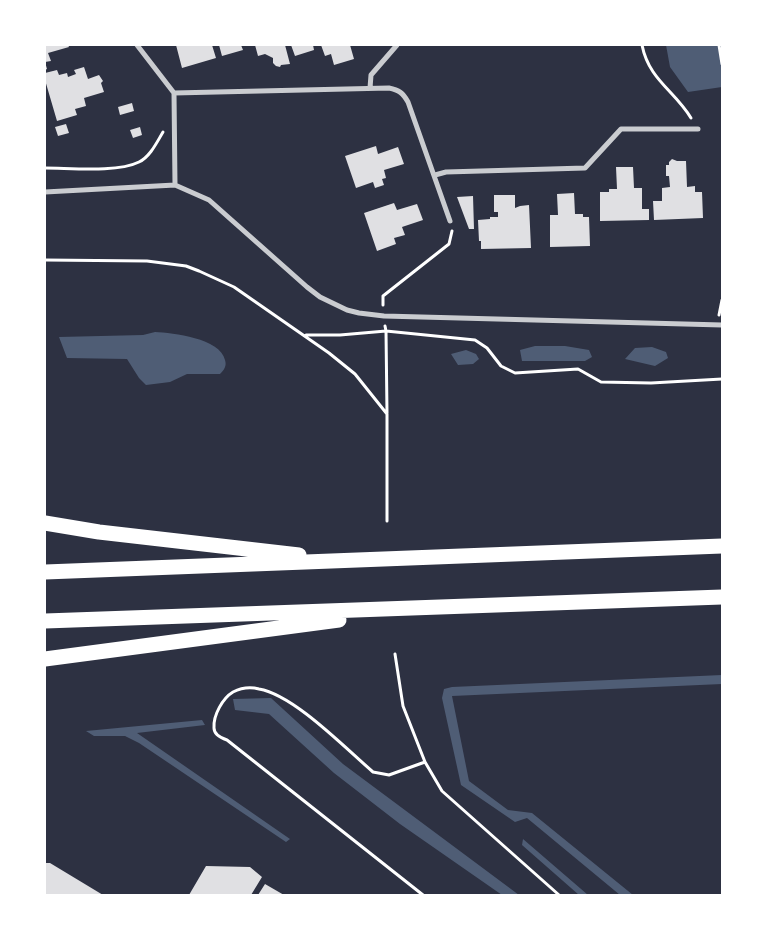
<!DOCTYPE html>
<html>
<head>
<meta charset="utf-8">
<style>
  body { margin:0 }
  #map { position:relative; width:767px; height:940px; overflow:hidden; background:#2d3142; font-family:Barlow,sans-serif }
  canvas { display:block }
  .frame { position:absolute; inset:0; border:46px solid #fff; pointer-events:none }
</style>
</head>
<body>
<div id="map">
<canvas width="767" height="940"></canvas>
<div class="frame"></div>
</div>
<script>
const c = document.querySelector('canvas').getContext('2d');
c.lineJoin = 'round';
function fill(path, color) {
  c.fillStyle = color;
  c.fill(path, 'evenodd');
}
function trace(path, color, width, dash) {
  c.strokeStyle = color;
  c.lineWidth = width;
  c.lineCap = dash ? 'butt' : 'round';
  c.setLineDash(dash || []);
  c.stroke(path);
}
const water = new Path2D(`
  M666 45H722V87L688 92 670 67Z
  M155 332C173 333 220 338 225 360 227 366 224 370 220 374H187L170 382 146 385 139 378 127 359 67 358 59 337 143 335Z
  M535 346H565L589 350 592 357 585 361H522L520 350Z
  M652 347 666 352 668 358 655 366 625 359 635 348Z
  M466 350 476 354 479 359 473 364 458 365 451 354Z
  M722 675V684L452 696 469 781 508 810 532 813 633 895H620L527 818 515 822 461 785 442 698 444 689 452 687Z
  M271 698 343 764 519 895H502L400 824 334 773 269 714 235 710 233 699Z
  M202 720 205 725 137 733 290 839 286 842 139 743 125 736H94L86 731Z
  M523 839 588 895H579L522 845Z`);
const building = new Path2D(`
  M45 45H68L69 47 48 53 51 61 45 62 47 69 45 70Z
  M176 45H212L216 58 182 68Z
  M219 45H241L243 50 222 56Z
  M255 45H285L290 64 281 65 280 67 276 66 273 63V58L265 54 258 56Z
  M291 45H313L314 50 295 56Z
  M321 45H350L354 59 334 65 331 54 325 56Z
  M84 67 88 79 99 75 103 81 101 83 104 92 84 98 86 106 75 109 77 115 57 121 45 80V73L57 70 59 75 67 73 68 77 76 74 74 70Z
  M132 103 134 111 120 115 118 107Z
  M66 124 69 133 58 136 55 127Z
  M140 127 142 135 133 138 130 130Z
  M376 146 378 154 398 147 404 164 384 170 386 178 382 179 384 185 375 188 373 182 356 188 345 156Z
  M672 159 677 161H686L687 187 695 186V192H702L703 218 654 220 653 201H662V188L670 187 669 176H666V165H669V162Z
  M616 167H633L634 188H642V209H649V220L600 221V192H609V189H617Z
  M574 193 575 214H583V217H589L590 246 550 247V215H558L557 194Z
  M494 195H515V208L520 206 529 205 531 248 481 249V241H479L478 220 490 219V217H498V212H494Z
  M473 196 474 229H469L457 197Z
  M394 203 397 210 417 204 423 220 402 227 405 235 394 238 396 244 377 251 364 213Z
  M45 863H50L103 895H45Z
  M206 866 250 867 262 877 251 895H189Z
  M265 884 284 895H258Z`);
const path = new Path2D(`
  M642 45C649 80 674 90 691 118
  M719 45 722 64
  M45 168C70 168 117 173 139 162 150 157 157 142 163 132
  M45 260 147 261 186 266 199 271 234 287 329 353 355 374 387 414V521
  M383 305V296L449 244 452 231
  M719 315 722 300
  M385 326 386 331 475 340 487 348 501 366 515 373 578 369 601 382 651 383 722 379
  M306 335H340L386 331 387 413
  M395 654 403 706 425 762 442 791 559 895
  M423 895 227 740C221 738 214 735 214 728 213 715 223 698 233 692 241 688 251 687 259 689 294 695 345 748 373 772L389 775 425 762`);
const minor = new Path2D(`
  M137 45 174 93 175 185
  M370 88 371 75 397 45
  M174 93 389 88C399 90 403 93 408 102L450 221
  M435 175 446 172 585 168 621 129H698
  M45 192 175 185 209 200 307 287 320 297 347 310 359 313 384 316 722 325`);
const motorway = new Path2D(`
  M45 523 99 532 299 555
  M45 572 722 546
  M45 621 722 597
  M45 659 339 620`);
fill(water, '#4f5d75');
fill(building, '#e0e0e3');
trace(path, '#fff', 3);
trace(minor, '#caccd0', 5);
trace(motorway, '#fff', 15);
</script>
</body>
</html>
